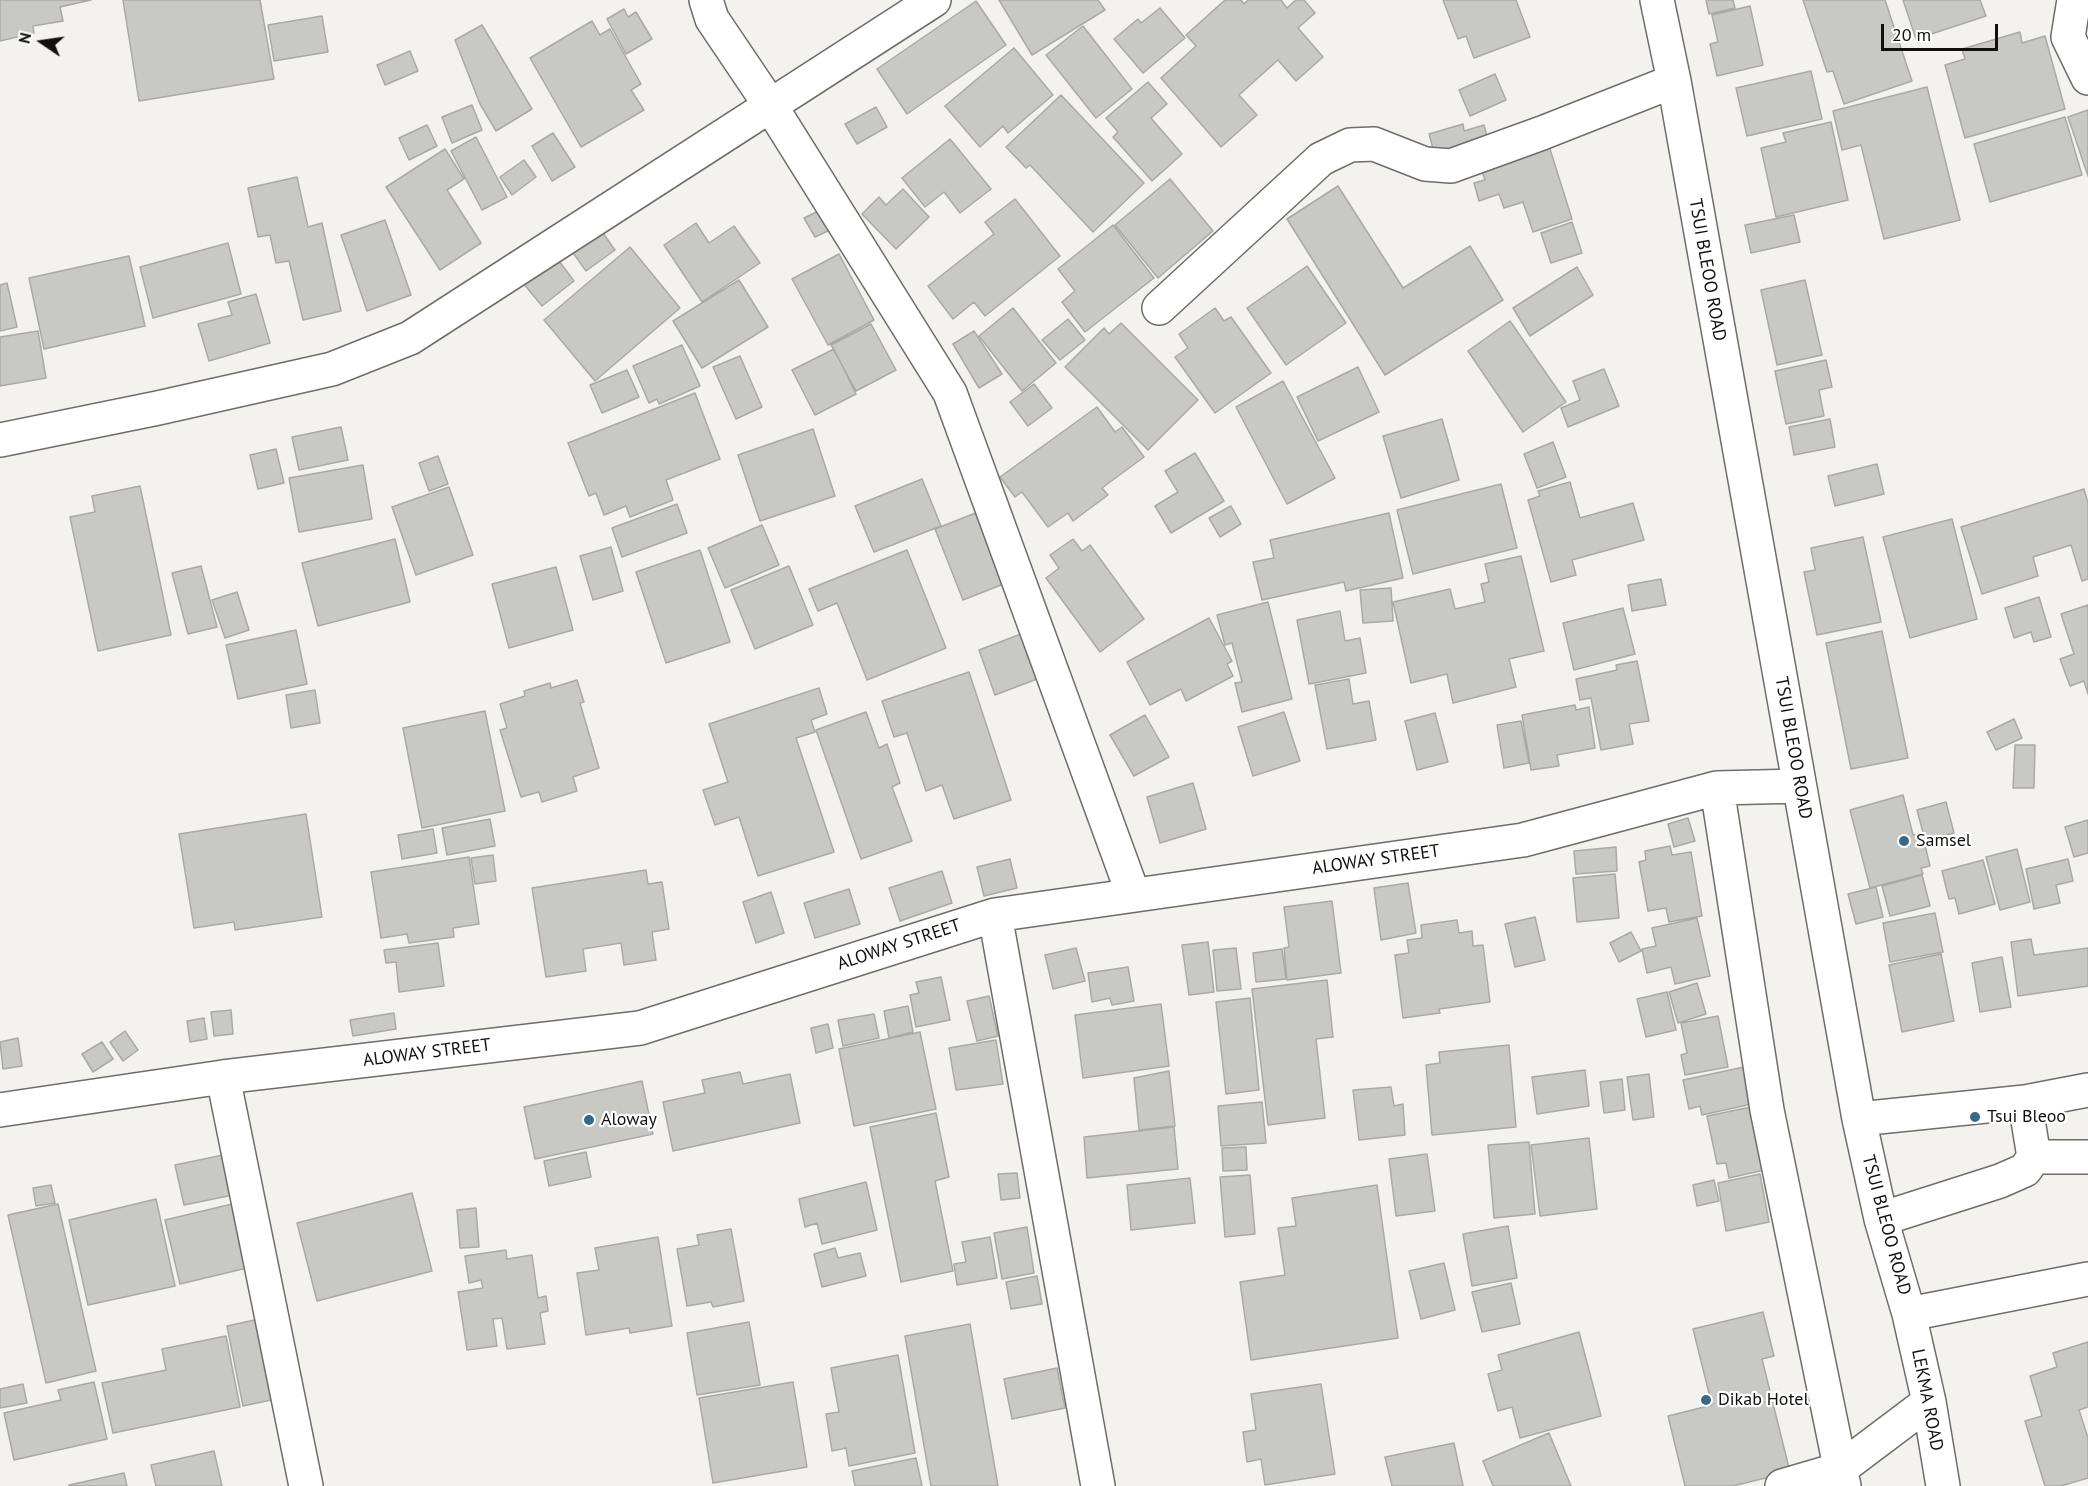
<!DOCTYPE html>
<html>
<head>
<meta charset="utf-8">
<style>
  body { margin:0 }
  #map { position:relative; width:2088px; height:1486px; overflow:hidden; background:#f3f2ee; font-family:"PT Sans",sans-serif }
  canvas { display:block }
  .north { position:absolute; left:12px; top:12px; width:60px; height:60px; -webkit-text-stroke:4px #fff; paint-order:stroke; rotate:283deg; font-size:16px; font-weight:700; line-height:24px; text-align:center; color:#11100f }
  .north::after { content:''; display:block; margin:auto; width:21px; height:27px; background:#11100f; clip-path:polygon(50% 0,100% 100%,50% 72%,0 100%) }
  .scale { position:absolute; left:1881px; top:24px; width:117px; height:27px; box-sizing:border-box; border:3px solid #11100f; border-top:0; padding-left:8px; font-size:18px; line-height:21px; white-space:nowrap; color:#11100f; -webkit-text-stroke:4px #fff; paint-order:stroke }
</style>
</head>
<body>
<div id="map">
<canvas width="2088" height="1486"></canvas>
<div class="north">N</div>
<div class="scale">20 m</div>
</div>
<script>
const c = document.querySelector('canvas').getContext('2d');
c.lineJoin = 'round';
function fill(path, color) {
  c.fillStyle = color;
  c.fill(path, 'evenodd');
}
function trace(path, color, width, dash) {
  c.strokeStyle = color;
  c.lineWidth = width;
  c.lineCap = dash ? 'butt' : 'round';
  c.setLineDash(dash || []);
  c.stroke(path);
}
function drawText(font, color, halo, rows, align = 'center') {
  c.font = font + ' "PT Sans",sans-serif';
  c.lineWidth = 4.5;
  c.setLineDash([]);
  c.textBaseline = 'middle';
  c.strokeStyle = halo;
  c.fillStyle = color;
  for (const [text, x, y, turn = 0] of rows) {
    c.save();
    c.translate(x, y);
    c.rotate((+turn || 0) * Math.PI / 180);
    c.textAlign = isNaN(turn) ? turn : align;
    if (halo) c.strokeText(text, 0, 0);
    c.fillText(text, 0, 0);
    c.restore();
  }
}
const building = new Path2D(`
  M0 0H91L60 7 63 21 33 26 34 33 0 41Z
  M123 0H260L274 79 139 101Z
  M999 0H1098L1105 10 1032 55Z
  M1225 0H1241L1244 4 1248 0H1281L1287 8 1296 0H1304L1315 13 1298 28 1323 57 1296 81 1278 60 1239 95 1257 115 1221 147 1161 78 1196 46 1186 35Z
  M1443 0H1516L1530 37 1474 58 1466 36 1458 39Z
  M1706 0H1733L1735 8 1709 14Z
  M1803 0H1885L1912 81 1844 104 1833 71 1827 72Z
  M1903 0H1980L1986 16 1916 39Z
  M976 1 1006 45 907 114 877 69Z
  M1750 6 1763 65 1717 76 1710 44 1718 42 1712 15Z
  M1160 8 1185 38 1143 73 1114 39 1138 19 1141 23Z
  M624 9 628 17 636 12 652 39 626 54 607 19Z
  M322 16 328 52 274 61 268 25Z
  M592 21 600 35 610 29 641 84 631 90 644 110 581 147 530 58Z
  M482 25 532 109 496 131 480 104 455 40Z
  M1083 26 1132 89 1096 118 1046 55Z
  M2020 32 2022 43 2045 36 2065 109 1965 138 1945 65 1965 59 1962 49Z
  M1014 48 1053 95 1008 133 1003 126 980 147 945 106Z
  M410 51 418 71 385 85 377 65Z
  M1811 71 1822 119 1747 136 1736 88Z
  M1495 74 1506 100 1470 116 1459 90Z
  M1148 82 1167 104 1151 118 1182 154 1152 181 1113 137 1118 132 1106 118Z
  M1927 87 1960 220 1884 239 1861 145 1842 150 1833 111Z
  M1061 95 1144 183 1093 232 1030 165 1026 168 1006 147Z
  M472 105 482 130 452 143 442 117Z
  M876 107 887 127 857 144 845 124Z
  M2088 110V176L2068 117Z
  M2065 117 2082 175 1990 202 1974 144Z
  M1831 122 1848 200 1776 217 1761 148 1786 142 1783 133Z
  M1463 124 1464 131 1484 125 1489 144 1436 160 1429 134Z
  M427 125 437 146 409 160 399 138Z
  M553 133 575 167 552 181 532 146Z
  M476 137 507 197 482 210 451 151Z
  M950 139 991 189 960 213 944 192 925 207 902 178Z
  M1549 146 1572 219 1533 232 1523 202 1504 208 1499 194 1479 201 1474 183 1485 180 1481 168Z
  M445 149 464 179 447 190 481 243 440 270 386 187Z
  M524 160 536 177 512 195 500 177Z
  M297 177 308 227 322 223 341 311 303 320 289 261 276 263 270 235 258 237 248 188Z
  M1170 179 1213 231 1158 278 1115 225Z
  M1338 186 1403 288 1470 246 1503 300 1385 375 1287 219Z
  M903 189 929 217 896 249 862 214 879 197 886 205Z
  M1015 199 1060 256 985 316 974 302 953 319 928 286 994 234 985 222Z
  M821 210 830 230 815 237 804 218Z
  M1794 215 1800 242 1751 253 1745 225Z
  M385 220 411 295 367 311 341 235Z
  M595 222 615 250 586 271 566 243Z
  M1572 222 1582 253 1551 263 1541 233Z
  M696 223 709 243 734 226 760 263 702 302 664 245Z
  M1113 225 1154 278 1085 332 1062 302 1075 291 1058 269Z
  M228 243 241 294 153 318 140 267Z
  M630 247 680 308 595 381 544 320Z
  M839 254 874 320 828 345 792 279Z
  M129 256 145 326 44 349 29 278Z
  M556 257 574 281 542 306 523 283Z
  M1307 266 1346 323 1286 365 1247 308Z
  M1577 267 1593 295 1530 336 1513 308Z
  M739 280 768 327 702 368 673 321Z
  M1805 280 1822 355 1777 365 1761 290Z
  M7 283 17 327 0 331V285Z
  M256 294 270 343 209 361 198 324 232 315 228 302Z
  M1013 308 1056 363 1022 391 979 336Z
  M1215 308 1224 321 1231 317 1271 373 1215 413 1175 357 1188 348 1179 334Z
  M1068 319 1085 340 1060 360 1042 340Z
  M1510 321 1566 402 1523 432 1468 351Z
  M1121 323 1198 400 1148 450 1065 367 1104 328 1109 334Z
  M871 324 896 370 856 391 831 345Z
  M38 331 46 378 0 386V337Z
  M974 331 1002 374 979 388 953 344Z
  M682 345 700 386 659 404 657 399 649 403 633 366Z
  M834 349 856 394 815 415 792 370Z
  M740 356 762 407 736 419 713 367Z
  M1826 360 1832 387 1819 390 1824 416 1786 424 1775 371Z
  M1358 367 1379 412 1318 441 1297 397Z
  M1604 369 1619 406 1568 427 1561 408 1580 400 1573 381Z
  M627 370 639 397 602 413 590 385Z
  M1283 381 1335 478 1287 504 1236 407Z
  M1034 384 1052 408 1028 426 1010 402Z
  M695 393 720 459 666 480 673 500 630 517 626 506 604 515 596 493 589 496 568 443Z
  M1097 407 1115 432 1122 427 1144 457 1102 488 1108 495 1073 521 1068 513 1048 527 1022 492 1015 497 1000 477Z
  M1442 419 1459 480 1401 498 1383 436Z
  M1830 419 1835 447 1794 455 1789 427Z
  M341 427 348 460 299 470 292 437Z
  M813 429 835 496 760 521 738 455Z
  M1553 442 1566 477 1537 488 1524 454Z
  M276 449 284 483 258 489 250 455Z
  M1195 453 1224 501 1171 533 1155 506 1178 492 1165 471Z
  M438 456 448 484 429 491 419 463Z
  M1877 464 1884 494 1835 506 1828 476Z
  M363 465 372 519 299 532 289 478Z
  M922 479 941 526 874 552 855 506Z
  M1570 482 1580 518 1633 503 1644 540 1572 560 1576 575 1551 582 1528 500 1540 496 1538 491Z
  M1501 484 1517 548 1413 574 1397 510Z
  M140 486 171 635 98 651 70 517 95 512 92 496Z
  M449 487 473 555 416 575 392 507Z
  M2084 489 2088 503V579L2082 581 2071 545 2033 557 2038 576 1982 594 1961 527Z
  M677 504 687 533 622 557 612 528Z
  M1231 506 1241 524 1220 537 1209 518Z
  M978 512 1006 583 963 600 935 529Z
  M1389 513 1403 578 1346 591 1344 582 1262 600 1253 562 1274 558 1270 540Z
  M1952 519 1977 619 1910 638 1883 537Z
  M762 525 779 565 725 588 708 548Z
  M1863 537 1881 622 1817 635 1804 572 1815 570 1811 548Z
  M395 539 410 602 318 626 302 563Z
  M1073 539 1082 551 1090 545 1144 619 1100 652 1046 578 1059 568 1050 555Z
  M611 547 623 591 593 600 580 556Z
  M700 550 730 642 666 663 636 572Z
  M907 550 946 648 867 680 837 603 818 611 809 589Z
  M1521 556 1544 651 1509 659 1516 687 1453 703 1447 674 1411 683 1393 602 1450 589 1455 609 1485 602 1481 584 1489 582 1485 564Z
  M201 566 217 627 188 634 172 573Z
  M789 566 813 625 755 649 731 590Z
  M556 567 573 630 509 648 492 584Z
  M1661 579 1666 605 1632 611 1628 585Z
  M1391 588 1393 621 1363 623 1360 590Z
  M237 592 249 630 225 638 212 600Z
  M2039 597 2051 637 2034 642 2031 632 2014 638 2005 608Z
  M1268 602 1292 699 1242 712 1235 683 1242 682 1232 643 1225 645 1217 615Z
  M2088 605V694L2084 681 2070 686 2060 659 2074 654 2061 614Z
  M1623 608 1635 654 1574 670 1563 623Z
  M1340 611 1345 641 1360 638 1366 673 1309 684 1297 620Z
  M1209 618 1232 661 1227 664 1233 676 1186 701 1181 689 1150 705 1127 662Z
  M296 630 307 684 238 699 226 645Z
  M1882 631 1908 758 1851 769 1826 643Z
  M1021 634 1037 679 995 695 979 650Z
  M1637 661 1649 721 1629 724 1633 744 1601 750 1591 698 1580 700 1576 679 1617 670 1616 665Z
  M969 672 1011 800 954 819 942 785 926 791 907 733 894 737 882 701Z
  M1349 679 1353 704 1369 701 1376 740 1327 749 1315 685Z
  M577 680 584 702 580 703 599 768 573 777 577 791 542 802 539 792 521 797 500 730 507 728 500 704 525 696 524 691 550 683 551 688Z
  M819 688 827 714 811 720 815 732 796 738 834 852 758 876 739 817 715 825 703 790 728 782 709 724Z
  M315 690 320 723 291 728 286 695Z
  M1575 705 1576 710 1589 707 1595 748 1557 755 1559 766 1531 770 1522 715Z
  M485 711 505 811 422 828 403 728Z
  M866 712 879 748 887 744 900 783 892 787 912 841 861 859 816 730Z
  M1284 712 1300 761 1253 776 1238 727Z
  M1435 713 1448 762 1417 770 1405 721Z
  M1145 715 1169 757 1134 776 1110 735Z
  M2014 719 2022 738 1996 750 1987 732Z
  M1521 721 1529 763 1504 768 1497 725Z
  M2015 745H2035L2034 788H2013Z
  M1193 783 1206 829 1160 843 1147 797Z
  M1903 795 1913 835 1922 833 1930 866 1921 868 1923 874 1870 888 1850 810Z
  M1946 802 1954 833 1925 840 1917 810Z
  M306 814 322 917 235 930 234 922 194 928 179 834Z
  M1688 818 1695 841 1674 847 1668 824Z
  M490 819 495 846 447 855 442 828Z
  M2088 820V853L2074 857 2065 827Z
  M433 829 437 853 402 859 398 835Z
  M1670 846 1672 855 1691 852 1702 916 1669 922 1666 908 1648 911 1639 862 1646 860 1645 851Z
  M1616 847 1617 871 1576 874 1574 851Z
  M2017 849 2030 902 2000 910 1986 857Z
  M493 855 496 881 475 884 471 858Z
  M469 857 479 924 453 928 454 937 409 943 407 934 381 938 371 872Z
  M1010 859 1017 888 984 896 977 867Z
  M2068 859 2073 881 2056 885 2060 903 2034 909 2026 869Z
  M1983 860 1995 904 1959 914 1955 898 1949 899 1942 871Z
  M646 870 648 884 662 882 669 929 652 932 656 960 624 965 621 943 583 949 586 971 546 977 532 888Z
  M942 871 952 903 900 921 889 888Z
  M1615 874 1619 918 1577 922 1573 878Z
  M1922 875 1930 906 1890 916 1882 886Z
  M1408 883 1416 933 1381 940 1374 888Z
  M1876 887 1883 917 1856 924 1848 894Z
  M849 889 860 924 815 938 804 903Z
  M771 892 784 933 756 943 743 902Z
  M1332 901 1341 973 1287 980 1284 948 1289 947 1284 907Z
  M1935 913 1943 952 1890 962 1883 923Z
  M1535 917 1545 960 1515 967 1505 924Z
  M1697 918 1710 976 1675 984 1671 967 1647 973 1642 949 1656 946 1652 928Z
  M1457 920 1459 933 1472 931 1473 946 1483 945 1490 1002 1439 1009 1440 1013 1403 1018 1395 955 1409 953 1407 940 1422 938 1421 925Z
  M1631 932 1641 951 1619 962 1610 943Z
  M2031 939 2034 955 2088 948V986L2018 996 2011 942Z
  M1208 942 1214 992 1189 995 1182 945Z
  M438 943 444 986 399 992 396 962 386 963 384 950Z
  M1076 948 1085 981 1053 989 1045 955Z
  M1236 948 1241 989 1217 991 1213 950Z
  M1282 949 1286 979 1256 982 1253 953Z
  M1941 954 1954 1021 1902 1032 1889 965Z
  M2002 957 2011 1007 1980 1012 1972 963Z
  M1128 967 1134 1001 1112 1005 1110 998 1092 1002 1088 973Z
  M941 977 950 1020 916 1027 910 995 919 993 916 982Z
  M1327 980 1333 1037 1316 1039 1325 1118 1268 1125 1252 989Z
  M1697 983 1706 1014 1678 1023 1669 992Z
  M1667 992 1676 1030 1646 1037 1637 999Z
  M989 996 998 1036 977 1041 967 1001Z
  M1250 998 1259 1090 1226 1094 1216 1002Z
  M1161 1004 1169 1066 1083 1078 1075 1015Z
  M908 1006 913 1032 889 1038 884 1011Z
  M231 1010 233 1034 214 1036 211 1012Z
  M394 1013 396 1029 353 1036 350 1020Z
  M874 1014 879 1038 843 1046 838 1020Z
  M1718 1016 1728 1067 1685 1075 1681 1055 1687 1053 1681 1023Z
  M204 1018 207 1039 190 1042 187 1021Z
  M828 1024 833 1048 816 1053 811 1028Z
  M125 1031 138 1050 123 1061 110 1042Z
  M920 1032 936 1109 854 1126 839 1049Z
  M18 1038 22 1066 3 1069 0 1042Z
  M996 1040 1003 1084 956 1090 949 1048Z
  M102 1042 113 1059 93 1072 82 1054Z
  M1509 1045 1516 1127 1432 1135 1426 1065 1440 1063 1439 1052Z
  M1744 1067 1752 1104 1702 1115 1700 1106 1689 1109 1683 1080Z
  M1585 1070 1589 1106 1537 1114 1532 1077Z
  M1169 1071 1175 1126 1139 1130 1134 1078Z
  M740 1072 743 1084 790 1074 800 1123 673 1151 663 1102 705 1093 702 1080Z
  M1649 1074 1654 1117 1633 1120 1627 1077Z
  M1622 1079 1625 1110 1604 1113 1600 1082Z
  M642 1081 653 1134 535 1159 524 1107Z
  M1391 1087 1394 1106 1403 1104 1405 1135 1359 1140 1353 1090Z
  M1262 1102 1266 1143 1221 1146 1218 1106Z
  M1756 1106 1769 1169 1729 1178 1726 1163 1717 1164 1707 1116Z
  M936 1113 949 1177 935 1181 953 1271 901 1282 870 1127Z
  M1174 1127 1178 1169 1087 1178 1084 1137Z
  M1589 1138 1597 1209 1540 1216 1531 1145Z
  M1529 1142 1535 1214 1494 1218 1488 1145Z
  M1246 1147 1247 1170 1223 1171 1222 1148Z
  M586 1152 591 1177 549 1186 544 1161Z
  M1427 1154 1435 1211 1396 1216 1389 1159Z
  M223 1155 233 1195 184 1205 175 1165Z
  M1017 1173 1020 1198 1001 1200 998 1174Z
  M1760 1174 1769 1222 1726 1231 1718 1183Z
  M1250 1175 1255 1234 1225 1237 1220 1177Z
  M1190 1178 1195 1223 1131 1230 1127 1185Z
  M1714 1180 1719 1201 1697 1206 1693 1185Z
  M866 1182 877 1230 822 1244 817 1223 805 1227 799 1199Z
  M51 1185 55 1203 36 1206 33 1188Z
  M1377 1185 1398 1338 1251 1360 1240 1282 1285 1275 1278 1228 1296 1226 1292 1198Z
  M412 1193 432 1271 317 1301 297 1223Z
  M156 1199 175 1286 88 1305 69 1220Z
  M58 1204 96 1371 46 1383 8 1215Z
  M232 1204 247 1268 180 1284 165 1220Z
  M476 1208 479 1247 460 1248 457 1210Z
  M1508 1226 1517 1278 1472 1286 1463 1234Z
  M1027 1227 1034 1273 1002 1279 994 1233Z
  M731 1229 744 1301 713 1307 711 1302 687 1306 677 1249 699 1245 697 1235Z
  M658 1237 672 1326 630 1333 629 1328 586 1335 577 1273 599 1270 595 1248Z
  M990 1237 997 1278 957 1285 954 1264 966 1262 962 1242Z
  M835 1248 838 1258 860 1253 866 1276 822 1287 814 1254Z
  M506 1250 507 1259 532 1255 538 1298 546 1296 548 1311 540 1313 545 1344 507 1349 502 1318 493 1319 497 1346 467 1350 458 1292 483 1288 481 1280 469 1283 465 1256Z
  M1444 1263 1455 1310 1421 1319 1409 1271Z
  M1037 1276 1042 1304 1011 1309 1006 1282Z
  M1511 1283 1520 1324 1482 1332 1472 1292Z
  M1763 1312 1774 1356 1762 1359 1790 1472 1733 1486H1685L1668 1416 1712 1405 1693 1329Z
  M259 1319 276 1399 243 1406 227 1326Z
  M749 1322 760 1385 697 1395 687 1333Z
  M970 1324 998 1486H931L905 1336Z
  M1579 1332 1601 1416 1520 1438 1512 1407 1498 1411 1488 1374 1502 1370 1498 1355Z
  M226 1336 240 1407 113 1433 102 1383 166 1370 162 1349Z
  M2088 1342V1407L2079 1410 2088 1438V1478L2061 1486H2045L2025 1421 2042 1416 2030 1376 2057 1367 2053 1353Z
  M898 1355 915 1453 849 1466 846 1448 832 1451 826 1414 839 1412 831 1368Z
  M1057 1368 1065 1408 1012 1419 1004 1379Z
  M94 1382 107 1439 14 1460 4 1413 61 1400 58 1390Z
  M793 1382 807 1467 713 1483 699 1398Z
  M23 1384 27 1403 0 1408V1389Z
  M1321 1384 1335 1474 1265 1485 1261 1459 1247 1462 1243 1432 1256 1430 1251 1394Z
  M1549 1433 1571 1486H1493L1483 1461Z
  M1454 1443 1463 1486H1392L1385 1457Z
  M214 1451 222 1486H156L151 1465Z
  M916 1458 922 1486H855L852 1471Z
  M124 1473 127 1486H69V1485Z`);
const minor = new Path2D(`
  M706 0 712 19 770 105 950 393 1133 894
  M1657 0 1674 81 1859 1119 1881 1219 1909 1314 1929 1402 1943 1486
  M2074 0 2068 37 2088 78
  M1159 308 1321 159 1350 145 1374 144 1425 164 1451 166 1542 133 1674 81
  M0 440 158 408 332 369 410 338 934 0
  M1717 788 1767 1110 1844 1486
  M995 915 1098 1486
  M223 1077 306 1486
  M0 1110 223 1077 640 1028 995 915 1523 840 1717 788 1799 786
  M1859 1119 2025 1102 2088 1090
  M2034 1157H2088
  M1881 1219 2000 1181 2025 1170 2034 1157 2025 1102
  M1909 1314 2088 1279
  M1782 1486 1840 1469 1929 1402`);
const markers = [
  [1904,841,6,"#366987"],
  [1975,1117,6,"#366987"],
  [589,1120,6,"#366987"],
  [1706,1400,6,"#366987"]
];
const streetNames = [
  ["TSUI BLEOO ROAD",1707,270,80],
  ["TSUI BLEOO ROAD",1793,748,80],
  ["ALOWAY STREET",1376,860,-8],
  ["ALOWAY STREET",899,945,-18],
  ["ALOWAY STREET",427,1053,-7],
  ["TSUI BLEOO ROAD",1886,1225,75],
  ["LEKMA ROAD",1927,1400,79]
];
const poiNames = [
  ["Samsel",1916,841],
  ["Tsui Bleoo",1987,1117],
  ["Aloway",601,1120],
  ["Dikab Hotel",1718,1400]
];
fill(building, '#c8c8c5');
trace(building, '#a9aaa7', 1.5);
trace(minor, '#6f6d6a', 36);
trace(minor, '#fff', 33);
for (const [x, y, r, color] of markers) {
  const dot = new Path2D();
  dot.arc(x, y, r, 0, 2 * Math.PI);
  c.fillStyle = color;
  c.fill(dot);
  trace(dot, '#fff', 2);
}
drawText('18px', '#11100f', '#fff', streetNames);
drawText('18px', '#11100f', '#fff', poiNames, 'left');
</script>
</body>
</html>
